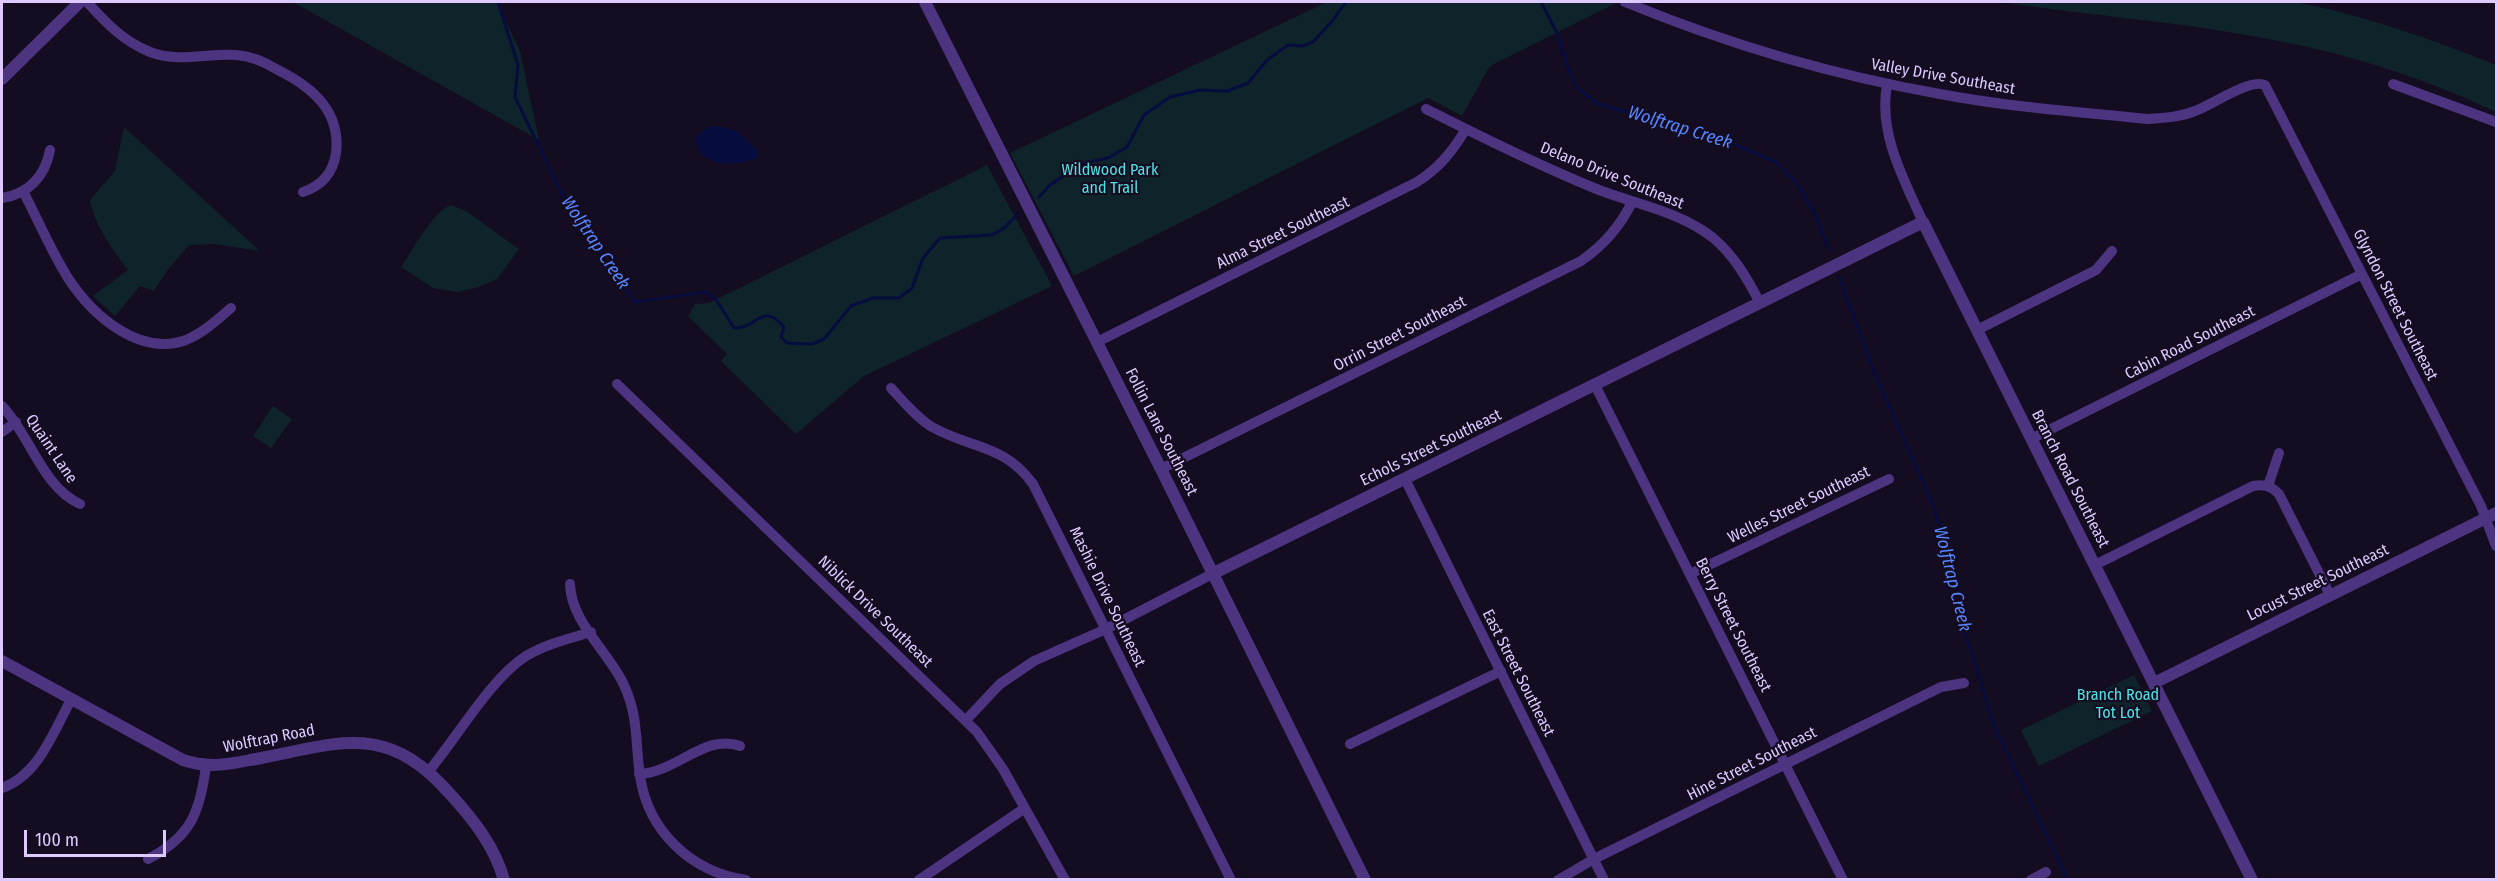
<!DOCTYPE html>
<html>
<head>
<meta charset="utf-8">
<style>
  body { margin:0 }
  #map { position:relative; width:2498px; height:881px; overflow:hidden; background:#140c20; font-family:"Fira Sans Condensed",sans-serif }
  canvas { display:block }
  .frame { position:absolute; inset:0; border:3px solid #decaff; pointer-events:none }
  .scale { position:absolute; left:24px; top:830px; width:142px; height:27px; box-sizing:border-box; border:3px solid #decaff; border-top:0; padding-left:8px; font-size:18px; line-height:21px; white-space:nowrap; color:#decaff; -webkit-text-stroke:4px #140c20; paint-order:stroke }
</style>
</head>
<body>
<div id="map">
<canvas width="2498" height="881"></canvas>
<div class="frame"></div>
<div class="scale">100 m</div>
</div>
<script>
const c = document.querySelector('canvas').getContext('2d');
c.lineJoin = 'round';
function fill(path, color) {
  c.fillStyle = color;
  c.fill(path, 'evenodd');
}
function trace(path, color, width, dash) {
  c.strokeStyle = color;
  c.lineWidth = width;
  c.lineCap = dash ? 'butt' : 'round';
  c.setLineDash(dash || []);
  c.stroke(path);
}
function drawText(font, color, halo, rows, align = 'center') {
  c.font = font + ' "Fira Sans Condensed",sans-serif';
  c.lineWidth = 4.5;
  c.setLineDash([]);
  c.textBaseline = 'middle';
  c.strokeStyle = halo;
  c.fillStyle = color;
  for (const [text, x, y, turn = 0] of rows) {
    c.save();
    c.translate(x, y);
    c.rotate((+turn || 0) * Math.PI / 180);
    c.textAlign = isNaN(turn) ? turn : align;
    if (halo) c.strokeText(text, 0, 0);
    c.fillText(text, 0, 0);
    c.restore();
  }
}
const green = new Path2D(`
  M293 2H497L520 51 539 140Z
  M1327 2H1618L1490 66 1462 116 1428 98 1074 276 1010 153Z
  M2000 2H2295C2364 15 2431 39 2496 65V112C2421 76 2339 51 2257 37 2172 21 2085 15 2000 2Z
  M124 127 260 251 214 244 189 245 166 272 154 291 140 286 115 316 93 296 128 270C112 249 95 226 90 200L115 171Z
  M987 165 1052 286 864 376 796 434 721 361 727 354 688 316 695 304 709 303Z
  M451 205 466 211 519 249 497 279 476 288 457 292 433 288 401 267C413 250 433 211 451 205Z
  M273 406 292 419 271 448 253 436Z
  M2134 675 2152 711 2039 766 2021 730Z`);
const water = new Path2D(`
  M716 126 738 131 758 151 757 158C734 167 701 169 695 139L705 128Z`);
const stream = new Path2D(`
  M498 2 518 65 515 97 573 217 635 302 706 292 717 301 734 328C759 328 762 301 784 327L781 337 787 343 812 344 824 339 851 306 873 298H899L912 288 923 258 940 238 992 235 1004 228 1018 214
  M1541 2 1558 35 1565 60 1576 87 1598 104 1715 136 1776 162 1797 183 1815 214 1829 250
  M1039 197 1050 185 1081 164 1108 158 1127 147 1144 115 1170 97 1200 90 1227 91 1248 83 1267 60 1288 45 1302 46 1313 42 1333 20 1346 2
  M1839 277 1874 372 1934 507 1962 604 1959 613 1995 728 2068 880`);
const minor = new Path2D(`
  M87 2C106 23 123 41 150 52 179 63 206 53 236 55 251 56 265 62 278 70 312 87 341 111 336 153 333 173 321 186 303 192
  M1625 2C1727 44 1831 75 1940 94 2008 107 2079 112 2148 119 2164 118 2180 117 2195 111 2212 105 2250 78 2265 85L2481 506 2496 546
  M2393 84 2496 122
  M1887 85C1878 133 1904 180 1923 222
  M1426 109C1483 138 1540 166 1599 190 1636 204 1680 212 1712 237 1734 255 1747 278 1760 303
  M23 191C38 220 51 251 68 278 92 315 139 357 186 340 203 333 217 320 231 308
  M2 198C28 194 45 177 50 150
  M1977 330 2096 270 2112 251
  M1097 342 1417 182C1439 168 1452 152 1466 129
  M617 384 977 732 1003 769 1065 880
  M1595 385 1843 880
  M891 388C904 402 916 417 932 427 971 449 1004 444 1033 484L1231 880
  M2 406C30 435 43 488 80 504
  M2 432 16 422
  M2031 439 2362 274
  M1161 469 1581 261C1604 245 1620 227 1632 202
  M1405 479 1604 880
  M2268 486 2279 453
  M2095 565 2253 486C2264 484 2271 486 2279 494L2330 595
  M1690 574 1889 479
  M570 584C571 622 607 650 623 683 639 716 635 742 640 776 648 831 691 872 746 880
  M966 720 1000 684 1034 661 1106 629 1214 573
  M1350 744 1501 671
  M428 772C456 739 491 678 526 656 546 644 568 639 591 632
  M639 774C678 772 705 733 740 746
  M2 788C39 775 53 732 71 700
  M148 859C191 837 200 812 206 766
  M919 880 1025 808
  M1558 880 1594 859 1941 687 1964 683
  M2031 880 2046 872`);
const tertiary = new Path2D(`
  M925 2 1161 469 1365 880
  M2 79 80 2
  M1214 573 1923 222 2252 880
  M2 661 183 760C207 768 226 765 250 760 336 745 384 718 451 795 473 819 495 847 504 880
  M2154 683 2496 513`);
const streetNames = [
  ["Valley Drive Southeast",1943,77,10],
  ["Delano Drive Southeast",1612,176,22],
  ["Alma Street Southeast",1283,233,-26],
  ["Glyndon Street Southeast",2395,305,63],
  ["Orrin Street Southeast",1400,334,-27],
  ["Cabin Road Southeast",2190,343,-27],
  ["Follin Lane Southeast",1161,432,63],
  ["Echols Street Southeast",1431,448,-26],
  ["Quaint Lane",51,449,56],
  ["Branch Road Southeast",2070,479,63],
  ["Welles Street Southeast",1799,505,-26],
  ["Locust Street Southeast",2318,583,-26],
  ["Mashie Drive Southeast",1107,597,64],
  ["Niblick Drive Southeast",875,612,44],
  ["Berry Street Southeast",1733,625,63],
  ["East Street Southeast",1518,673,63],
  ["Wolftrap Road",269,739,-11],
  ["Hine Street Southeast",1752,764,-27]
];
const parkNames = [
  ["Wildwood Park",1110,171],
  ["and Trail",1110,189],
  ["Branch Road",2118,696],
  ["Tot Lot",2118,714]
];
const waterNames = [
  ["Wolftrap Creek",1680,128,17],
  ["Wolftrap Creek",595,243,56],
  ["Wolftrap Creek",1952,579,76]
];
fill(green, '#0e242a');
fill(water, '#070c3e');
trace(stream, '#070c3e', 3);
trace(minor, '#4c3481', 10);
trace(tertiary, '#4c3481', 12);
drawText('16px', '#decaff', '#140c20', streetNames);
drawText('16px', '#52e1e4', '#140c20', parkNames);
drawText('italic 18px', '#5886ff', '#140c20', waterNames);
</script>
</body>
</html>
